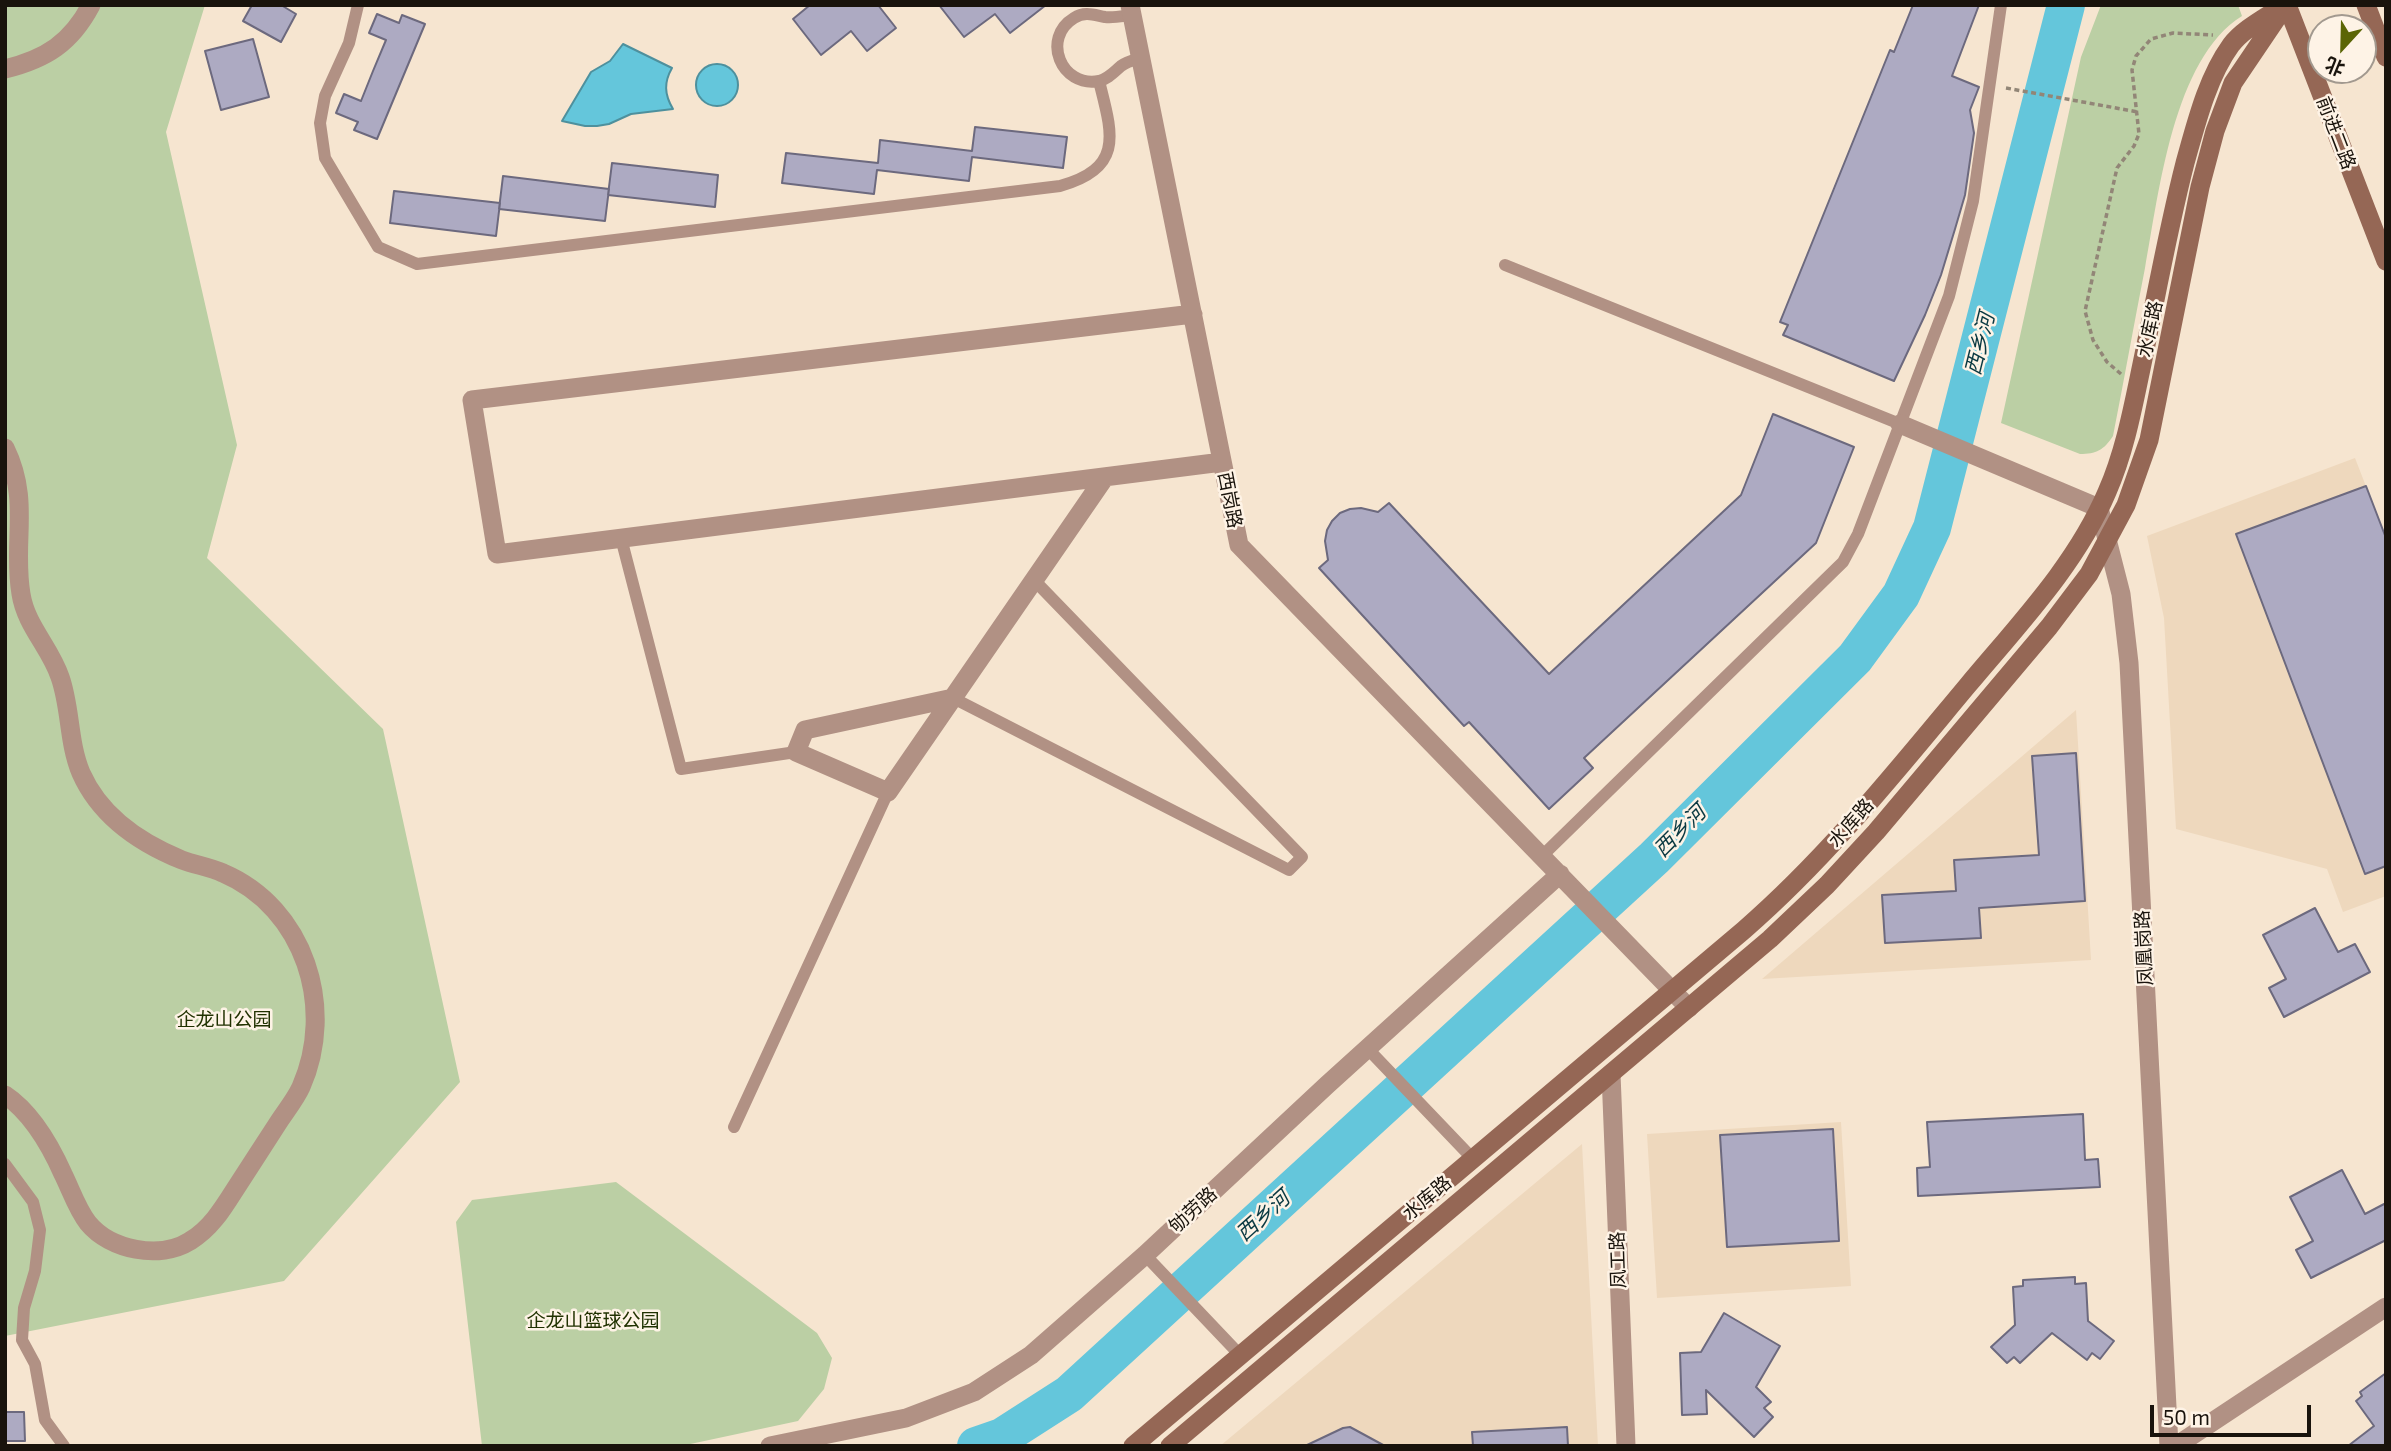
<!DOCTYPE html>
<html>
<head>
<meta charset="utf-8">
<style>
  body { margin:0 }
  #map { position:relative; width:2391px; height:1451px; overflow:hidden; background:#f6e5d0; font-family:"Exo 2","Noto Sans SC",sans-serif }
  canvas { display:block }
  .frame { position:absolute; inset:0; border:7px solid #19130c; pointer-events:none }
  .north { position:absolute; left:2307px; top:14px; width:70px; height:70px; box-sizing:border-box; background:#fef3e6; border:2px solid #a2998f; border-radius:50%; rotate:202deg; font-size:19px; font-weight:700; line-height:28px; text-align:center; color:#19130c }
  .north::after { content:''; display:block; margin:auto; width:24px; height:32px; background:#5b6505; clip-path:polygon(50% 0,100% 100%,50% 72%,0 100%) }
  .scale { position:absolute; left:2150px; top:1405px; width:161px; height:32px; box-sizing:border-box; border:4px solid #19130c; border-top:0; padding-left:9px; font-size:21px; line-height:24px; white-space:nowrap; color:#19130c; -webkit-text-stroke:5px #fef3e6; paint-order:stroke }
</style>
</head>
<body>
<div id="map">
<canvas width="2391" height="1451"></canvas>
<div class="frame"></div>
<div class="north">北</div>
<div class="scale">50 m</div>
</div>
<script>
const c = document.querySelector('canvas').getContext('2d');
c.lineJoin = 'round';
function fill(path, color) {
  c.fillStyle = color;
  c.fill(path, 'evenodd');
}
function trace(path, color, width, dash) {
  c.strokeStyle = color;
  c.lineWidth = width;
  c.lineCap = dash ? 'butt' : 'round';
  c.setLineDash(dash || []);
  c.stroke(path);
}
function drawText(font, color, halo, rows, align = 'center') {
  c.font = font + ' "Exo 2","Noto Sans SC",sans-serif';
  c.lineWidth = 5;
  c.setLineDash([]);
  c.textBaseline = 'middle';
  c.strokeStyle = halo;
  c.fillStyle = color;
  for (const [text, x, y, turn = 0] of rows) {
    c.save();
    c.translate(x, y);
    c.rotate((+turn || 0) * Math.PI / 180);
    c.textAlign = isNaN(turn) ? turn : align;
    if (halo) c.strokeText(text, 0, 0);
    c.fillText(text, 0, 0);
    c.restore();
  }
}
const built = new Path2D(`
  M2355 458 2386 538V896L2343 912 2327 869 2176 829 2164 618 2147 536Z
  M2076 710 2091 960 1762 979Z
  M1841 1122 1851 1286 1657 1298 1647 1134Z
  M1582 1144 1598 1446H1220Z`);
const green = new Path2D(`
  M5 5H205L166 132 237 445 207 558 383 729 460 1082 284 1281 5 1336Z
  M2101 5H2238L2242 16C2173 59 2159 193 2145 268 2134 324 2124 380 2113 436 2104 450 2096 454 2080 454L2001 423 2081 57Z
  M616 1182 817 1333 832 1358 824 1389 798 1421 681 1446H482L456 1222 472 1200Z`);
const water = new Path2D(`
  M623 44 672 68C664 82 664 94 673 109L631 114 609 124 597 126H585L562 121 591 72 610 61Z
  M696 85a21 21 0 1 1 42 0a21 21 0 1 1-42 0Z`);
const river = new Path2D(`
  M976 1446 1002 1437 1069 1394 1654 858 1855 658 1901 595 1932 528 2066 5`);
const building = new Path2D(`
  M252 5H281L296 14 281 42 243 21Z
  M810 5H878L896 28 867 51 851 31 821 55 793 19Z
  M939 5H1046L1010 33 995 14 964 37Z
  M1913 5H1979L1952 76 1979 87 1970 110 1974 133 1965 195 1955 229 1941 275 1925 315 1894 381 1783 335 1788 325 1780 322 1890 50 1894 52Z
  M377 14 399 23 402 15 425 24 377 139 354 130 358 122 336 113 344 94 361 101 373 71 386 40 369 33Z
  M253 39 269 97 221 110 205 51Z
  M975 127 1067 137 1063 168 972 157 969 181 877 170 874 194 782 183 786 153 878 163 880 140 972 151Z
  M612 163 718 175 715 207 608 195Z
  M503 176 609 189 605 221 499 209Z
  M394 191 500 203 496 236 390 223Z
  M1773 414 1854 447 1816 543 1584 758 1593 768 1549 809 1469 722 1464 726 1319 568 1328 560 1325 541 1327 530 1332 521 1340 513 1350 509 1361 508 1378 512 1389 503 1549 674 1741 495Z
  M2366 486 2386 538V866L2365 874 2236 534Z
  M2076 753 2085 901 1979 908 1981 938 1885 943 1882 895 1956 891 1954 860 2039 855 2032 756Z
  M2315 908 2338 952 2355 944 2370 972 2284 1017 2269 988 2286 979 2263 935Z
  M2083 1114 2085 1160 2098 1159 2100 1187 1918 1196 1917 1168 1930 1167 1927 1122Z
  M1833 1129 1839 1241 1727 1247 1720 1135Z
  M2342 1170 2365 1214 2386 1203V1240L2311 1278 2296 1250 2313 1241 2290 1197Z
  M2075 1277V1284L2086 1283 2088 1321 2114 1341 2100 1359 2092 1353 2087 1360 2052 1333 2020 1363 2014 1357 2007 1363 1991 1347 2015 1325 2013 1287 2023 1286V1280Z
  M1724 1313 1780 1346 1756 1387 1771 1402 1764 1408 1773 1417 1754 1437 1706 1390 1707 1414 1682 1415 1680 1353 1701 1352Z
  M2386 1373V1446H2348L2374 1426 2356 1401 2362 1396 2360 1392Z
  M5 1412H24L25 1441H5Z
  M1350 1427 1385 1446H1305L1343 1428Z
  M1567 1427 1568 1446H1473L1472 1432Z`);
const path = new Path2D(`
  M2006 88 2138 112
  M2121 374 2107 362 2093 340 2085 311 2117 168 2134 146 2139 134 2132 70 2136 56 2151 39 2173 33 2213 35`);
const service = new Path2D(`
  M358 5 349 43 325 96 320 123 325 158 378 247 417 264 1060 186C1125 168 1112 133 1099 81
  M1132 15C1123 16 1114 18 1105 17 1094 15 1085 11 1074 18 1041 38 1061 88 1099 81 1108 79 1114 72 1121 66 1126 62 1134 60 1141 58
  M1505 265 1900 424
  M621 538 681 769 796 752
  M953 698 1289 870 1302 857 1034 580
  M1542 856 1843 562 1858 534 1949 296 1973 201 2001 5
  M1367 1048 1473 1159
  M734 1127 888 792
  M5 1164 33 1202 40 1230 35 1271 24 1308 22 1340 35 1364 45 1420 64 1446
  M1145 1255 1240 1355`);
const minor = new Path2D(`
  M1130 5 1239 545 1689 1008
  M5 69C46 59 71 43 91 5
  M1193 314 472 400 497 554 1222 462
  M1900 424 2099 508 2121 594 2129 663 2169 1446
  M5 448C31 501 12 541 21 594 26 626 50 647 60 677 71 708 68 742 81 773 100 816 140 843 182 860 195 865 210 867 223 873 305 908 336 1008 301 1087 295 1100 285 1112 278 1123 263 1146 249 1168 234 1191 222 1210 210 1229 190 1241 160 1260 110 1250 88 1223 77 1209 71 1190 63 1174 50 1145 32 1113 5 1095
  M953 698 805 730 796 752 888 792 1105 477
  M1611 1074 1626 1446
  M770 1446 906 1418 974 1392 1031 1355 1145 1255 1327 1085 1560 874
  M2176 1446 2386 1307`);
const secondary = new Path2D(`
  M2287 5 2386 261
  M2366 5 2386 57
  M1133 1446 1744 930C1828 857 1897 770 1968 685 2018 625 2076 565 2107 492 2125 451 2133 407 2142 364 2156 297 2168 229 2185 163 2196 124 2207 78 2231 45 2244 28 2267 17 2284 5
  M1170 1446 1770 939 1827 885 1876 832 2049 627 2089 574 2126 505 2149 440 2200 187 2215 131 2233 83 2281 12`);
const streetNames = [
  ["前进二路",2336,133,69],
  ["水库路",2150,329,-78],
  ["西岗路",1230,500,79],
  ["水库路",1851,823,-49],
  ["凤凰岗路",2144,948,-93],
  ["水库路",1427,1198,-40],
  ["劬劳路",1193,1210,-43],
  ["凤工路",1618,1260,-92]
];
const parkNames = [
  ["企龙山公园",224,1020],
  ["企龙山篮球公园",593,1321]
];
const waterNames = [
  ["西乡河",1980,344,-76],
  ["西乡河",1680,831,-45],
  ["西乡河",1263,1216,-42]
];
fill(built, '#eed8bd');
fill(green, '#bbcfa4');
fill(water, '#64c6db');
trace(water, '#4e909d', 2);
trace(river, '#64c6db', 38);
fill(building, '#adaac2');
trace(building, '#6c697e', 2);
trace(path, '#928677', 3.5, [5, 3.5]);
trace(service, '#b19184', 12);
trace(minor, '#b19184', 19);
trace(secondary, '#956755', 19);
drawText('19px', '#19130c', '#fef3e6', streetNames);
drawText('19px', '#203100', '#fef3e6', parkNames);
drawText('italic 21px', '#0a3942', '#fef3e6', waterNames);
</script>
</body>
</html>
